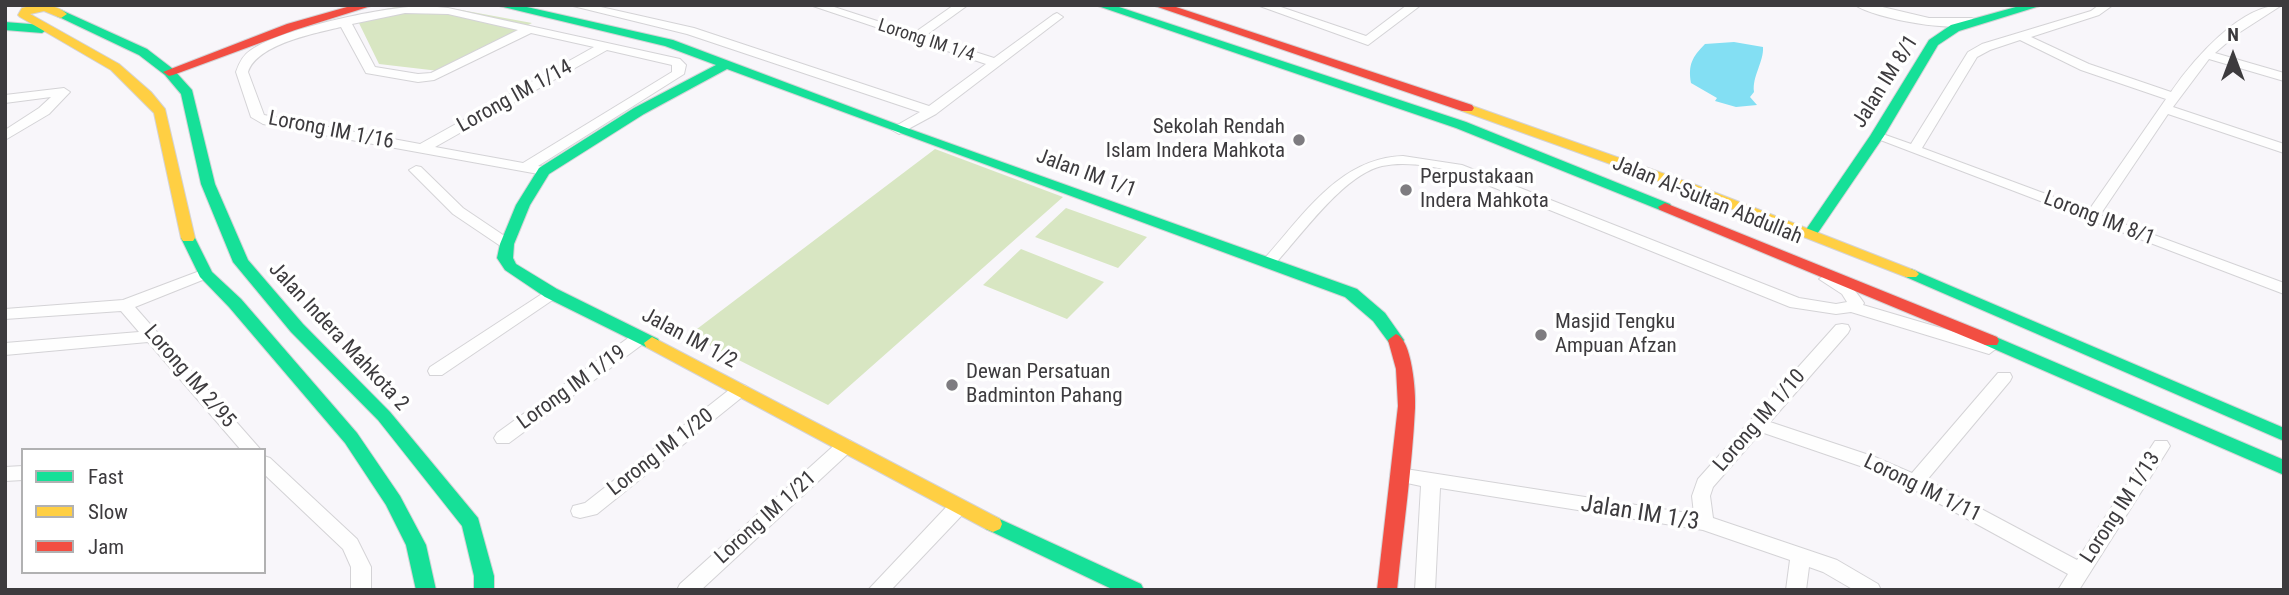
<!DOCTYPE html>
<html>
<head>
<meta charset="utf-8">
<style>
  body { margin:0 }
  #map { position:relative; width:2289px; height:595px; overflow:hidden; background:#f8f6fa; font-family:"Roboto Condensed",sans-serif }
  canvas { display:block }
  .frame { position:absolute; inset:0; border:7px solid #3d3b3e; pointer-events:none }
  .legend { position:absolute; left:21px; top:448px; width:245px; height:126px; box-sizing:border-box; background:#fff; border:2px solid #b1b1b2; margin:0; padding:9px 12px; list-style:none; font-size:21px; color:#3d3b3e }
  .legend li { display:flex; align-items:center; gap:14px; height:35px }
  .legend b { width:35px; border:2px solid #b1b1b2 }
  .north { position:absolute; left:2198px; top:21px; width:70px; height:70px; -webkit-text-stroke:5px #fff; paint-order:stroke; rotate:0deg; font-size:19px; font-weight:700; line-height:28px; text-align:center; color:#3d3b3e }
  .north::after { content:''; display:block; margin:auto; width:24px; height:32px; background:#3d3b3e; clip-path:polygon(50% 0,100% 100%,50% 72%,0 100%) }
</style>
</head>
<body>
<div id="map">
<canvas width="2289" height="595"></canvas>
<div class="frame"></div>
<ul class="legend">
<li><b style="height:9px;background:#16e098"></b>Fast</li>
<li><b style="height:9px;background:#ffcf43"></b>Slow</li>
<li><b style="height:9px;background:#f24e42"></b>Jam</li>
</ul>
<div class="north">N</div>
</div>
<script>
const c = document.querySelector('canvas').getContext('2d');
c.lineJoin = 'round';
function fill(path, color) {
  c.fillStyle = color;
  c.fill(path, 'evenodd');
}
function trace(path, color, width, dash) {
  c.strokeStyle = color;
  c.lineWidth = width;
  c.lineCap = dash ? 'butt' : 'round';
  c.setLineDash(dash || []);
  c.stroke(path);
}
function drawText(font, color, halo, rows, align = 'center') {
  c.font = font + ' "Roboto Condensed",sans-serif';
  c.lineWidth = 7;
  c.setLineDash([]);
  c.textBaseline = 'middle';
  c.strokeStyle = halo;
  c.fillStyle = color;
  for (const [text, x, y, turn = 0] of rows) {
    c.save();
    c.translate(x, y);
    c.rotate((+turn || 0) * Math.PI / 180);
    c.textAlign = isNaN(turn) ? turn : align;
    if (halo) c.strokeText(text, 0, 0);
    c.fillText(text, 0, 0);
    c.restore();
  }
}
const green = new Path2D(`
  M434 5 532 23 439 71 379 64 355 15 402 6Z
  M935 149 1063 197 828 405 689 335Z
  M1066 208 1147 237 1118 268 1035 237Z
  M1021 249 1104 282 1067 319 983 285Z`);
const water = new Path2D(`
  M1734 42 1763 47C1764 62 1752 76 1754 92L1750 97 1757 105 1736 107 1715 101 1717 98 1691 83C1688 65 1692 57 1705 44Z`);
const street = new Path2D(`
  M569 5H592L694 28 929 106 986 64 810 5H828L914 33 954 5H968L925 36 994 58 1053 15 1057 13 1063 17 936 114 899 134 892 130 894 127 920 112 687 34Z
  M1257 5H1275L1366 36 1407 5H1421L1368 45Z
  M1855 5H1874L1929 18H1972L1978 22C1960 35 1873 18 1855 5Z
  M2099 5H2113L2099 15 2031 37 2089 64 2171 92C2193 60 2240 5 2282 5L2237 34 2215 53 2284 73V81L2209 59 2173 107 2284 144V153L2168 114 2100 215 2284 283V294L1870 136 1877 132 1911 144 1968 52 1982 44 2091 11ZM2020 40 2081 70 2166 99 2089 210 1922 148 1977 57 1990 50Z
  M426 6 448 8 680 59 686 65 684 74 538 166 549 168 551 171 544 175 263 124 251 117 236 72C239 63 243 55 251 50 283 28 387 6 426 6ZM405 13 448 14 518 30 431 73 418 74 375 67 352 24ZM341 27 366 73 418 82 434 80 531 33 594 47 420 144 264 115 248 72C257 44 316 33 341 27ZM607 50 672 65V72L523 163 435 147Z
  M64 88 70 92 49 114 5 140V130L39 108 51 97 5 103V95Z
  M1403 156 1462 165 1799 298 1836 304 1847 302 1842 294 1819 279 1827 274C1845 279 1854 288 1864 303L1863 305 1995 344 1997 348 1989 354 1851 312 1836 314 1790 307 1453 171C1430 166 1405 161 1382 166 1343 175 1301 236 1274 265H1264L1261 262 1264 259C1303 216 1339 158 1403 156Z
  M416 166 421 167 463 208 512 241 514 244 512 247H502L453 214 409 170Z
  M205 269 210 271 213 274 210 277 135 307 261 450H241L148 342 5 355V343L139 332 121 311 5 319V309L123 300Z
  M551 288 557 289 559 293 557 297 442 375H430L428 371 430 367Z
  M1842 324 1848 325 1850 329 1848 333 1770 422 1875 457 1912 473 1998 373H2010L2012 377 2010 381 1927 480 2077 560 2155 441H2167L2170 446 2167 451 2079 590H2058L2068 574 1909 487 1863 467 1761 432 1713 487 1710 496 1713 518 1837 560 1878 584 1881 590H1854L1823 572 1809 567 1806 590H1786L1790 560 1703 530 1440 488 1435 590H1415L1421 486 1393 480 1390 475 1393 470 1399 468 1694 514 1692 496 1698 479 1836 325Z
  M641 331 649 337 647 341 509 443H497L494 438 497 433 635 333Z
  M740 384 746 386 749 390 746 394 597 514 580 518 573 516 571 511 573 506 585 503 734 386Z
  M845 439 851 441 854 446 851 451 701 590H677L680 584 839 441Z
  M264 456 270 458 357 539 371 567V590H351V567L343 549 264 474Z
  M23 466V480L5 481V467Z
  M958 500 965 502 967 507 965 512 891 590H868L951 502Z`);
const fast = new Path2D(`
  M495 5H518L673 40 904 127 1357 289 1385 313 1404 340 1402 344H1390L1373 321 1345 297 727 69 644 114 549 174 530 205 514 244 513 258 516 264 557 289 658 339 660 343 658 347H646L545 297 505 270 497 258 500 244 516 205 539 168 634 108 716 65 665 46Z
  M1095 5H1113L1466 122 1670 204 1672 207 1670 210H1660L1456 128Z
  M2023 5H2043L1959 31 1938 45 1884 136 1815 237H1805L1803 234 1870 136 1929 40 1951 25Z
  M61 10 147 49 173 69 192 90 215 184 248 260 303 324 390 412 478 518 494 576V590H474V576L462 526 378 420 291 332 233 262 201 184 181 94 165 75 139 55 57 16V12Z
  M5 22 42 25 48 29 42 33 5 30Z
  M188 233 195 238 212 272 241 299 357 433 400 496 426 545 436 590H416L406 545 386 505 345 443 229 307 200 277 181 238Z
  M1911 269 2284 428V441L1906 277 1903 274 1906 271Z
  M1991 335 2284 460V475L1985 345 1983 341Z
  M993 516 1141 584 1144 590H1114L986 529 984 524 986 519Z`);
const slow = new Path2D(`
  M34 5C46 5 57 5 67 14L61 18 44 11 30 14 119 64 151 92 165 109 195 238 193 241H183L181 238 154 113 111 70 20 17 18 15 22 8Z
  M1467 104 1696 185 1916 271 1919 274 1916 277H1906L1686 191 1462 111 1460 108Z
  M652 337 1000 519 1002 524 1000 529 993 532 986 529 646 347 644 343Z`);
const jam = new Path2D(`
  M354 5H374L295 30 173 75 169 76 163 72 287 24Z
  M1152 5H1170L1472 105 1474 108 1472 111H1462Z
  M1665 203 1997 337 1999 341 1997 345H1985L1660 210 1658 207Z
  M1396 334C1412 339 1416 393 1415 408 1412 469 1403 530 1397 590H1377L1398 406 1396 369 1388 340Z`);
const markers = [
  [1299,140,7,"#7e7c80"],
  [1406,190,7,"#7e7c80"],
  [1541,335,7,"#7e7c80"],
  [952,385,7,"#7e7c80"]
];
const farStreetnames = [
  ["Lorong IM 1/4",926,41,18]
];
const streetNames = [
  ["Jalan IM 8/1",1886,82,-58],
  ["Lorong IM 1/14",515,97,-29],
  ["Lorong IM 1/16",331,131,11],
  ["Jalan IM 1/1",1086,174,20],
  ["Jalan Al-Sultan Abdullah",1707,201,22],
  ["Lorong IM 8/1",2099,219,21],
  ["Jalan Indera Mahkota 2",338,337,47],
  ["Jalan IM 1/2",689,339,28],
  ["Lorong IM 2/95",189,377,49],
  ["Lorong IM 1/19",572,388,-36],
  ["Lorong IM 1/10",1760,421,-49],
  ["Lorong IM 1/20",661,453,-38],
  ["Lorong IM 1/11",1922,489,26],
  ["Lorong IM 1/13",2121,508,-57],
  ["Lorong IM 1/21",766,518,-42]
];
const poiNames = [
  ["Sekolah Rendah",1285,128,"right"],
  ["Islam Indera Mahkota",1285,152,"right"],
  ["Perpustakaan",1420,178],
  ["Indera Mahkota",1420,202],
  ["Masjid Tengku",1555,323],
  ["Ampuan Afzan",1555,347],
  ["Dewan Persatuan",966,373],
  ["Badminton Pahang",966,397]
];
const nearStreetnames = [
  ["Jalan IM 1/3",1640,514,9]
];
fill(green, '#d8e6c2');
fill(water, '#83dff3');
trace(street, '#d4d3d6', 2);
trace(fast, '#d4d3d6', 2);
trace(slow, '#d4d3d6', 2);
trace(jam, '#d4d3d6', 2);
fill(street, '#fefefe');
fill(fast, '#16e098');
fill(slow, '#ffcf43');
fill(jam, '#f24e42');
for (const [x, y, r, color] of markers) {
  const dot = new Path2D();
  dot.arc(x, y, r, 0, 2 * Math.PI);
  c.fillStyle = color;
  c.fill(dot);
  trace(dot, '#fff', 2.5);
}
drawText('18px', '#3d3b3e', '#fff', farStreetnames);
drawText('21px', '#3d3b3e', '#fff', streetNames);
drawText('21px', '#3d3b3e', '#fff', poiNames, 'left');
drawText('24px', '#3d3b3e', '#fff', nearStreetnames);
</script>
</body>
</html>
